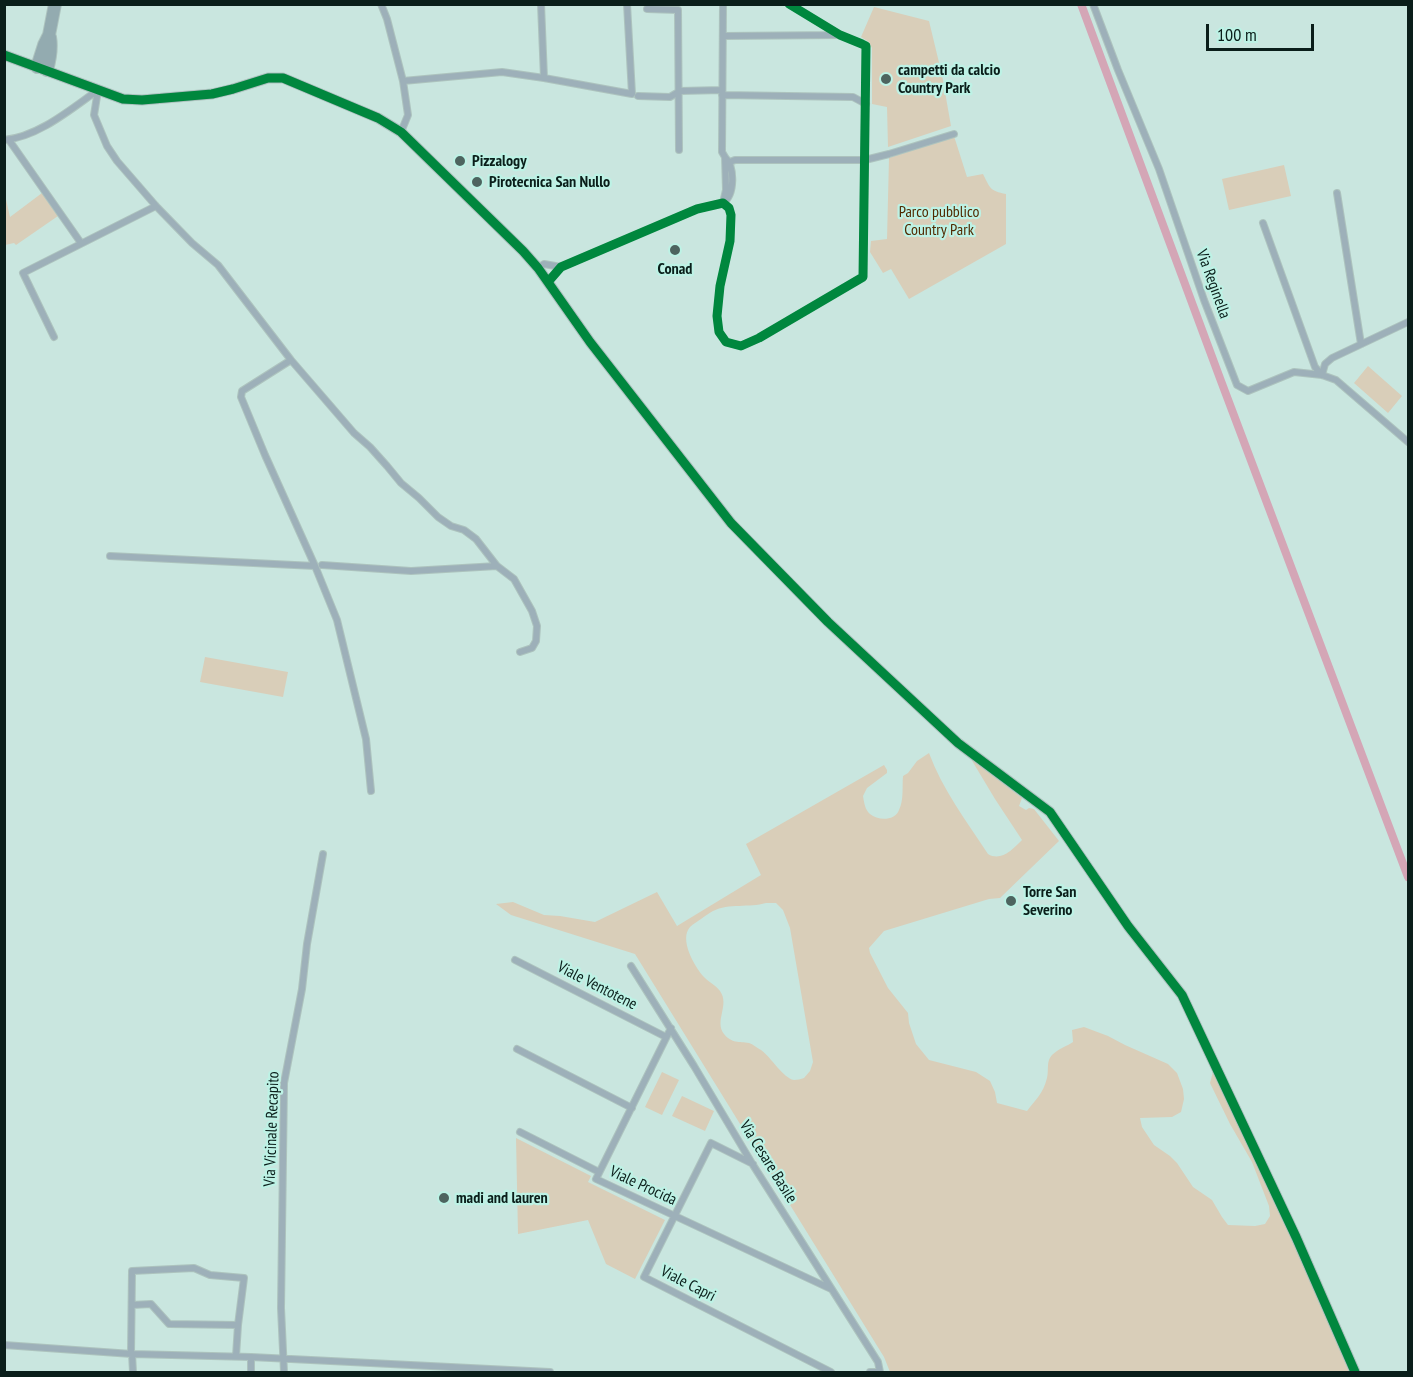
<!DOCTYPE html>
<html>
<head>
<meta charset="utf-8">
<style>
  body { margin:0 }
  #map { position:relative; width:1413px; height:1377px; overflow:hidden; background:#c9e6df; font-family:"PT Sans Narrow",sans-serif }
  canvas { display:block }
  .frame { position:absolute; inset:0; border:6px solid #0a1e1a; pointer-events:none }
  .scale { position:absolute; left:1206px; top:24px; width:108px; height:27px; box-sizing:border-box; border:3px solid #0a1e1a; border-top:0; padding-left:8px; font-size:18px; line-height:21px; white-space:nowrap; color:#0a1e1a; -webkit-text-stroke:4px #bdf2e5; paint-order:stroke }
</style>
</head>
<body>
<div id="map">
<canvas width="1413" height="1377"></canvas>
<div class="frame"></div>
<div class="scale">100 m</div>
</div>
<script>
const c = document.querySelector('canvas').getContext('2d');
c.lineJoin = 'round';
function fill(path, color) {
  c.fillStyle = color;
  c.fill(path, 'evenodd');
}
function trace(path, color, width, dash) {
  c.strokeStyle = color;
  c.lineWidth = width;
  c.lineCap = dash ? 'butt' : 'round';
  c.setLineDash(dash || []);
  c.stroke(path);
}
function drawText(font, color, halo, rows, align = 'center') {
  c.font = font + ' "PT Sans Narrow",sans-serif';
  c.lineWidth = 4.5;
  c.setLineDash([]);
  c.textBaseline = 'middle';
  c.strokeStyle = halo;
  c.fillStyle = color;
  for (const [text, x, y, turn = 0] of rows) {
    c.save();
    c.translate(x, y);
    c.rotate((+turn || 0) * Math.PI / 180);
    c.textAlign = isNaN(turn) ? turn : align;
    if (halo) c.strokeText(text, 0, 0);
    c.fillText(text, 0, 0);
    c.restore();
  }
}
const green = new Path2D(`
  M874 7 929 21 942 75 951 126 888 147 887 107 872 104V48L869 42 861 37Z
  M954 136 967 177 983 174C990 188 990 191 1006 194V244L909 299 891 269 883 273 870 252 871 241 887 239 889 158Z
  M1284 165 1291 196 1229 210 1222 179Z
  M42 193 58 216 16 245 14 243 5 245V195L10 217Z
  M1368 366 1402 396 1388 413 1354 383Z
  M205 657 288 672 283 697 200 682Z
  M929 753C942 789 967 822 988 854 1001 862 1013 849 1022 840L995 799 971 759 1022 798 1019 806 1026 810 1029 808 1034 809 1059 841 1000 898 989 899 884 931 869 948 870 953 888 988 908 1013 909 1023 916 1044 929 1060 976 1072 990 1081 995 1092 997 1103 1027 1111C1036 1099 1043 1094 1047 1078 1049 1070 1046 1061 1052 1055 1058 1049 1067 1046 1073 1042L1072 1030 1084 1027 1108 1036 1125 1045 1168 1064 1177 1073 1183 1089 1184 1099 1181 1112 1172 1117 1140 1118 1142 1127 1154 1145 1170 1156 1177 1163 1193 1187 1212 1200 1222 1217 1228 1225 1255 1226 1265 1224 1270 1216 1269 1206 1252 1162 1230 1124 1210 1083 1214 1068 1301 1253 1349 1372H890L884 1357 635 954 511 915 496 904 513 902 544 915 560 916 595 922 657 892 677 926 761 875 746 844 884 765 887 770V773L867 788 863 796C864 802 865 810 870 814 878 821 895 821 899 810 904 800 902 787 903 776L908 773 917 761ZM766 903H776L783 910 790 928 813 1062 810 1071 804 1078C801 1079 797 1080 794 1080 783 1078 771 1057 761 1050 757 1048 753 1044 749 1043 739 1041 732 1044 724 1034 714 1021 730 1005 720 991 716 985 708 982 703 976 694 966 679 939 690 927 693 924 698 921 701 919 705 916 709 913 713 911 729 903 749 908 766 903Z
  M662 1072 679 1080 662 1115 645 1107Z
  M682 1096 714 1111 705 1131 672 1116Z
  M516 1138 591 1176 588 1182 665 1220 635 1279 606 1264 588 1220 518 1234Z`);
const canal = new Path2D(`
  M1081 4 1221 381 1408 877`);
const street = new Path2D(`
  M381 4 387 19 403 81 408 115 401 132
  M541 4 544 78
  M723 4 722 152 725 157
  M1093 4 1118 70 1159 169 1204 300 1237 385 1248 391 1294 372 1322 375 1336 380 1408 442
  M647 9 678 10 679 150
  M723 36 839 35
  M403 81 502 72 544 78 632 94 627 4
  M98 90 94 115 107 146 117 161 156 206 192 243 218 265 291 360 354 433 370 447 387 466 401 483 419 498 438 517 451 526 464 530 476 539 497 566 514 579 532 611 537 626 536 641 532 648 520 652
  M722 95 853 97 866 104
  M638 96 670 97 680 91 722 90
  M4 140C38 137 71 109 98 90
  M9 140 81 243
  M725 157C735 167 735 195 723 203L726 190Z
  M730 162 735 160H865L889 154 954 134
  M1337 193 1361 344
  M1263 223 1315 367 1322 375
  M538 268 544 264 561 267
  M548 282 561 267 697 209 723 203 729 208 731 215 730 241 720 286 717 316 719 332 726 342 741 346 759 338 863 277 866 46 862 44 840 35 789 4
  M54 337 23 273 156 206
  M291 360 242 391 241 397 265 455 315 566 337 620 366 739 371 791
  M1322 375 1325 364 1332 358 1408 322
  M110 556 315 566
  M322 565 411 571 497 566
  M515 960 666 1037
  M631 966 694 1066 753 1165 878 1362 880 1372
  M671 1028 596 1179 831 1289
  M517 1049 632 1108
  M520 1132 599 1172
  M753 1164 711 1143 644 1277 831 1372
  M132 1305 151 1304 169 1324 238 1325
  M4 1345 132 1354 251 1357 550 1372
  M131 1354 132 1271 194 1268 210 1275 244 1278 238 1325 236 1356
  M132 1354 133 1372
  M251 1357V1372
  M284 1372 281 1308 284 1083 302 989 307 944 323 854
  M870 1372H877`);
const secondary = new Path2D(`
  M4 55 123 99 142 100 212 94 233 89 268 78H283L378 118 401 132 523 251 538 268 590 342 731 523 828 622 958 743 1050 812 1128 926 1182 995 1296 1237 1355 1372`);
const highway = new Path2D(`
  M37 67 44 45 49 35 55 4
  M47 70C50 59 52 48 50 37`);
const cycleway = new Path2D(`
  M4 55 123 99 142 100 212 94 233 89 268 78H283L378 118 401 132 523 251 538 268 590 342 731 523 828 622 958 743 1050 812 1128 926 1182 995 1296 1237 1355 1372
  M548 282 561 267 697 209 723 203 729 208 731 215 730 241 720 286 717 316 719 332 726 342 741 346 759 338 863 277 866 46 862 44 840 35 789 4`);
const markers = [
  [886,79,6,"#4d645f"],
  [460,161,6,"#4d645f"],
  [477,182,6,"#4d645f"],
  [675,250,6,"#4d645f"],
  [1011,901,6,"#4d645f"],
  [444,1198,6,"#4d645f"]
];
const poiNames = [
  ["campetti da calcio",898,70],
  ["Country Park",898,88],
  ["Pizzalogy",472,161],
  ["Pirotecnica San Nullo",489,182],
  ["Conad",675,269,"center"],
  ["Torre San",1023,892],
  ["Severino",1023,910],
  ["madi and lauren",456,1198]
];
const parkNames = [
  ["Parco pubblico",939,212],
  ["Country Park",939,230]
];
const streetNames = [
  ["Via Reginella",1213,284,70],
  ["Viale Ventotene",597,986,27],
  ["Via Vicinale Recapito",272,1129,-88],
  ["Via Cesare Basile",768,1162,58],
  ["Viale Procida",643,1186,25],
  ["Viale Capri",688,1284,27]
];
fill(green, '#d9ceb9');
trace(canal, '#d4a6b6', 8);
trace(street, '#adc3be', 8);
trace(secondary, '#adc3be', 11);
trace(highway, '#adc3be', 14);
trace(street, '#9db0b9', 6);
trace(secondary, '#8da4af', 9);
trace(highway, '#93abb0', 12);
trace(cycleway, '#00873e', 9);
for (const [x, y, r, color] of markers) {
  const dot = new Path2D();
  dot.arc(x, y, r, 0, 2 * Math.PI);
  c.fillStyle = color;
  c.fill(dot);
  trace(dot, '#bdf2e5', 2);
}
drawText('bold 16px', '#0a1e1a', '#bdf2e5', poiNames, 'left');
drawText('16px', '#512900', '#bdf2e5', parkNames);
drawText('16px', '#0a1e1a', '#bdf2e5', streetNames);
</script>
</body>
</html>
